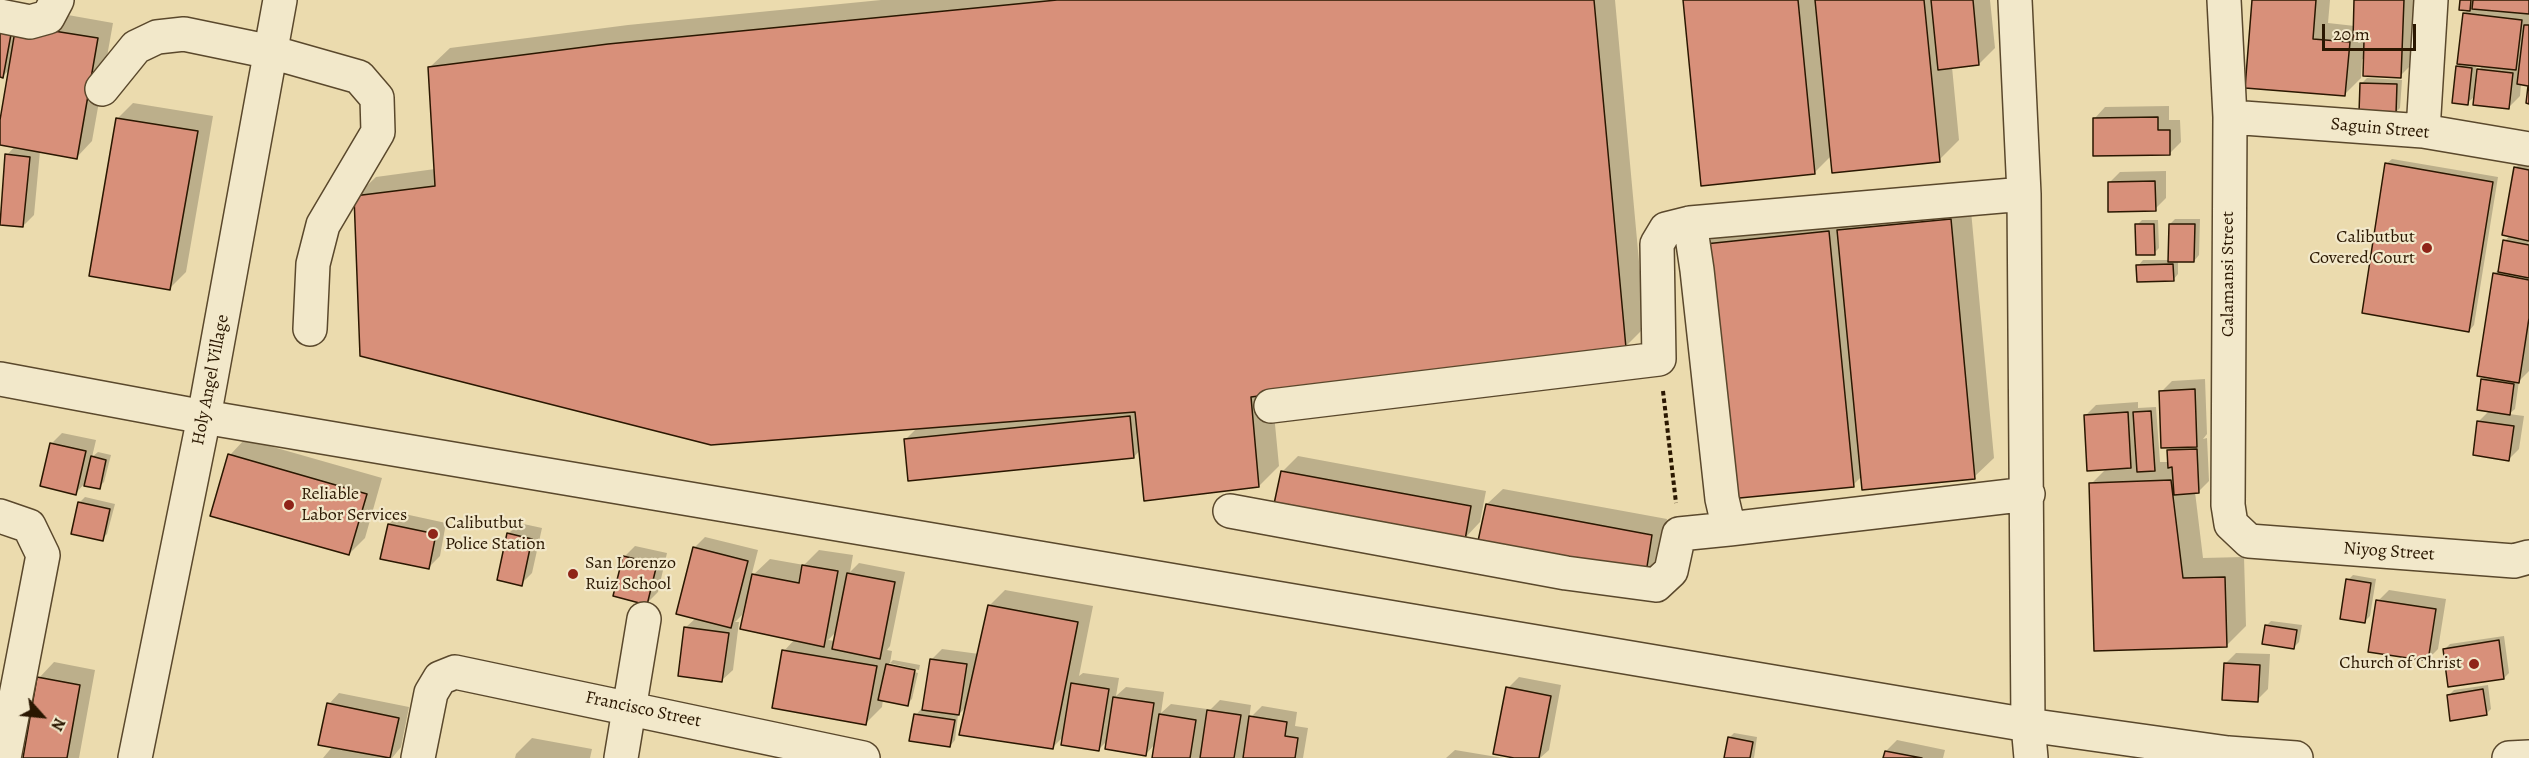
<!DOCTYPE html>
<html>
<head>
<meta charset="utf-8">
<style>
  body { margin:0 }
  #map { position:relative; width:2529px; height:758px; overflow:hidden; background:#ebdbae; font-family:Alegreya,serif }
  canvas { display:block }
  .north { position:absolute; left:12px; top:686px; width:60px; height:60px; -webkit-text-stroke:4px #f2e8ca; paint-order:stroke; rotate:117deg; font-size:16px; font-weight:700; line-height:24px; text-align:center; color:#2a1701 }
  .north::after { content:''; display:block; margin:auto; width:21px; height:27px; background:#2a1701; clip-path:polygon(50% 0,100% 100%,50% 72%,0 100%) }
  .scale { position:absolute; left:2322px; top:24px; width:94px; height:27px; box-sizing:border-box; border:3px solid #2a1701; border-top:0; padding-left:8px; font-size:18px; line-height:21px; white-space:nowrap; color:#2a1701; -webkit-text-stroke:4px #f2e8ca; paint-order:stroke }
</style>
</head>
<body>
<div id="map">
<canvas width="2529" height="758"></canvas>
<div class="north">N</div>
<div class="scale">20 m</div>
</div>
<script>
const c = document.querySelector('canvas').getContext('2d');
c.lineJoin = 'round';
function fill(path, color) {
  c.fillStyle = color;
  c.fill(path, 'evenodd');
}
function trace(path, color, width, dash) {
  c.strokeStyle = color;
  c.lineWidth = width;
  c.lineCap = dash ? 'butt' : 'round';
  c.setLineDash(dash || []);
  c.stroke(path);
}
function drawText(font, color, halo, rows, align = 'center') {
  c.font = font + ' Alegreya,serif';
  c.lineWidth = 4.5;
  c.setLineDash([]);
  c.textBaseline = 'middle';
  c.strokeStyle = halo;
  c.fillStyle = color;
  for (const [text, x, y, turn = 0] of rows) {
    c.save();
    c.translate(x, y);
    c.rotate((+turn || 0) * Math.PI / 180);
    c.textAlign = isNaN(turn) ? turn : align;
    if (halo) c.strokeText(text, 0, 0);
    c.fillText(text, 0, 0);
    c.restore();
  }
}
const shadow = new Path2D(`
  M881 0H1615L1645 327 1625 347 1272 393 1279 466 1259 486 1140 450 1134 457 906 439 917 428 356 196 376 177 435 169 430 67 450 48 628 25Z
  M1684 0H1990L1995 48 1979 64 1952 67 1959 140 1939 160 1831 156 1814 173Z
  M2254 0H2330L2328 23 2355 26 2356 0H2414L2411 65 2400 76 2362 59 2361 78 2345 94Z
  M2461 0H2529V85L2521 84 2520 96 2509 107 2479 70 2483 65 2477 61 2473 98 2467 103 2457 67 2461 63 2464 14 2468 10Z
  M34 9 113 23 92 141 77 157 40 151 34 215 23 226 0 223 7 155 15 146 0 144V129L10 69 3 76 0 75V15Z
  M2367 78 2402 80 2400 108 2395 113 2362 83Z
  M133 103 213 116 186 272 170 288 117 119Z
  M2169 106V120H2180L2181 142 2170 153 2095 118 2105 107Z
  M2392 159 2498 177 2474 325 2469 331 2386 164Z
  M2520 163 2529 164V371L2519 381 2515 409 2509 414 2524 416 2519 449 2508 460 2478 422 2489 411 2482 380 2486 376 2494 274 2500 268 2505 241 2510 235 2515 168Z
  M2166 171V198L2155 209 2109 183 2120 172Z
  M1970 200 1994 458 1974 477 1862 476 1853 485 1706 244 1726 225Z
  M2175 219H2200L2199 255 2194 261 2178 260V274L2173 280 2138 266 2143 260H2170V224Z
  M2142 220H2158L2159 248 2154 253 2137 225Z
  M2205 379 2207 434 2203 439 2207 438 2209 481 2198 492H2195L2203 558 2244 557 2246 626 2226 646 2091 484 2107 468 2085 416 2096 405 2138 402V408L2156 407 2160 462H2169L2168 450 2173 446 2161 392 2172 381Z
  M62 433 96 440 92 457 98 452 111 455 104 482 99 487 84 484 76 493 51 444Z
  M245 439 382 478 365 538 349 554 230 455Z
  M1298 456 1486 491 1480 522 1465 538 1282 472Z
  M1503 489 1667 519 1661 555 1645 571 1487 504Z
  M85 497 115 504 107 534 102 539 73 533 80 502Z
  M400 513 446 523 440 556 429 567 389 524Z
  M519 523 542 528 532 573 521 584 508 534Z
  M705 537 758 550 751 577 770 559 804 565 819 550 853 555 850 572 859 563 905 572 890 646 887 650 892 651 890 663 893 660 920 665 919 670 889 663V666L918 673 912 699 907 704 883 699 882 707 866 723 784 651 795 639 745 603 742 615 735 622H739L733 670 722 680 685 628 696 618 694 548ZM837 631 835 641 828 640Z
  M635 546 667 553 658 592 647 603 624 557Z
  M2353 575 2376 579 2370 616 2365 621 2348 580Z
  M1005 590 1093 606 1079 676 1083 673 1119 678 1116 696 1126 687 1164 692 1161 713 1171 704 1207 709 1206 714 1220 700 1251 705 1249 719 1262 706 1297 712 1295 726 1308 728 1303 758H1153L1155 744 1146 754 1108 740 1099 749 1064 736 1053 747 967 706 958 715 955 740 950 746 916 715 921 709 924 710 931 660 942 649 979 654 989 606Z
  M2389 590 2446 599 2438 649 2427 660 2378 601Z
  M2271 621 2302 625 2299 642 2294 647 2266 626Z
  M2504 636 2509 673 2504 678 2444 650 2450 644Z
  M2236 653 2270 654 2268 689 2257 700 2225 664Z
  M54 662 95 670 79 758H24L39 678Z
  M1519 677 1561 685 1549 750 1540 758H1523L1508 688Z
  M2488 685 2491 709 2486 714 2448 696 2454 690Z
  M339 693 409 707 401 747 392 758H323L333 746 329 704Z
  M1734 733 1757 737 1754 758H1726L1729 738Z
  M532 738 592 749 590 758H515L516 754Z
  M1897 740 1945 750 1943 758H1885L1886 751Z
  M1455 750 1503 758H1446Z`);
const building = new Path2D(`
  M1057 0H1594L1626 348 1251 397 1259 487 1144 501 1135 412 711 445 360 356 354 196 435 186 428 67 608 44Z
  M1683 0H1798L1815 174 1701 186Z
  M1815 0H1924L1940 162 1832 173Z
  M1931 0H1973L1979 65 1938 70Z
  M2252 0H2316L2313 39 2350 42 2345 96 2245 88Z
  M2354 0H2404L2401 78 2363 76 2364 40H2353Z
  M2460 0H2471L2470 11 2459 10Z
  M2473 0H2529V14L2472 9Z
  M2463 13 2522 20 2516 70 2457 64Z
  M16 25 98 38 77 159 0 145V120Z
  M2524 25H2529V104L2526 103 2528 86 2517 84Z
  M0 27 12 29 3 78 0 77Z
  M2456 66 2472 68 2468 105 2452 103Z
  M2477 69 2513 73 2509 109 2473 105Z
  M2360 83 2397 84 2396 114 2359 113Z
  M2158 117V130H2170V155L2093 156V118Z
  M116 118 198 131 170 290 89 276Z
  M5 154 30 157 23 227 0 225Z
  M2385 163 2493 182 2469 332 2362 313Z
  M2514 167 2529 170V241L2502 235Z
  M2155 181 2156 211 2108 212V182Z
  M1951 219 1975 479 1862 490 1837 230Z
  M2135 224H2154L2155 255H2136Z
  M2169 224H2195L2194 262H2168Z
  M1829 231 1854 487 1729 499 1705 244Z
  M2503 240 2529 245V278L2498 272Z
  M2173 264 2174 281 2137 282 2136 265Z
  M2493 273 2529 280V318L2519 383 2477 376Z
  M2481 379 2514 384 2510 415 2477 410Z
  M2195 389 2197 447 2161 448 2159 391Z
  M2151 411 2155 471 2137 472 2133 412Z
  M2128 412 2131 468 2087 471 2084 415Z
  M1130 416 1134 458 908 481 904 439Z
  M2477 421 2514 426 2509 461 2473 455Z
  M50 443 86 451 76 495 40 486Z
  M2197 449 2199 493 2174 495 2172 467 2168 468 2167 450Z
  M228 454 367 494 349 555 210 516Z
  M91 456 106 460 100 489 84 486Z
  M1281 471 1471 506 1465 540 1274 504Z
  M2171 480 2183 578 2225 577 2227 647 2094 651 2089 483Z
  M78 502 110 509 103 541 71 534Z
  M1486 504 1652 535 1646 573 1478 541Z
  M388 524 436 534 429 569 380 559Z
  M507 533 532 539 522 586 497 580Z
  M693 547 748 561 731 628 676 614Z
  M623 556 657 564 647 605 613 596Z
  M802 565 838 571 824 647 740 629 752 574 799 583Z
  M847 573 895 582 880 659 832 649Z
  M2346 579 2371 583 2365 623 2340 619Z
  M2376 600 2436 609 2428 661 2368 652Z
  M988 605 1078 622 1053 749 959 735Z
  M2265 625 2297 630 2294 649 2262 644Z
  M684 627 729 633 722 682 678 676Z
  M2499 640 2504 679 2448 687 2443 649Z
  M782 650 877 666 866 725 772 708Z
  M930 659 967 664 959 715 922 710Z
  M2224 663 2260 665 2258 702 2222 700Z
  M886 664 915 670 908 706 878 700Z
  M37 677 80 685 67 758H23Z
  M1071 683 1109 689 1099 751 1061 745Z
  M1506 687 1551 696 1539 758H1514L1493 754Z
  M2483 689 2487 715 2450 721 2447 695Z
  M1113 697 1154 703 1146 756 1105 749Z
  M327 703 399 718 390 758 318 745Z
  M1207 710 1241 715 1234 758H1200Z
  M914 714 955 720 950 747 909 741Z
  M1159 714 1196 720 1190 758H1152Z
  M1249 716 1287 722 1285 736 1298 738 1295 758H1243Z
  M1728 737 1753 742 1750 758H1724Z
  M1885 751 1922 758H1883Z`);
const path = new Path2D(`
  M1663 391 1676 503`);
const minor = new Path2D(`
  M2015 0 2024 194 2028 725 2031 758
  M2224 0 2230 117 2228 505 2231 524 2249 541 2514 561 2529 557
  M0 16 30 22 48 17 57 0
  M102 89 136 47 157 37 184 34 271 52 359 77 377 98 378 132 323 225 313 264 310 329
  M2230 117 2423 131 2529 149
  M2423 131 2431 0
  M2024 194 1690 223 1697 270 1722 499 1729 529 2028 494
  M0 379 204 417 2028 725 2228 753 2296 758
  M1271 406 1659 359 1657 244 1666 229 1690 223
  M1230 511 1566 573 1656 585 1671 571 1679 534 1729 529
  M0 516 29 526 43 555 4 758
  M135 758 204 417 280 0
  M418 758 431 693 440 678 455 672 863 758
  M621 758 644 619
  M2509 758 2529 757`);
const markers = [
  [2427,248,6,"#8f2418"],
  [289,505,6,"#8f2418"],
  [433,534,6,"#8f2418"],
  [573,574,6,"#8f2418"],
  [2474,664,6,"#8f2418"]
];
const streetNames = [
  ["Saguin Street",2380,129,5],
  ["Calamansi Street",2229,274,-90],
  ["Holy Angel Village",211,380,-79],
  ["Niyog Street",2389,552,4],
  ["Francisco Street",643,710,12]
];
const poiNames = [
  ["Calibutbut",2415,238,"right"],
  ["Covered Court",2415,259,"right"],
  ["Reliable",301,495],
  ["Labor Services",301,516],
  ["Calibutbut",445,524],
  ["Police Station",445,545],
  ["San Lorenzo",585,564],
  ["Ruiz School",585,585],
  ["Church of Christ",2462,664,"right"]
];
fill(shadow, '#0003');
fill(building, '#d8907a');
trace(building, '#2a1701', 1.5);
trace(minor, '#5a482c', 36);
trace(path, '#2a1701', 4, [4.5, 3]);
trace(minor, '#f2e8ca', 33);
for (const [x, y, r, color] of markers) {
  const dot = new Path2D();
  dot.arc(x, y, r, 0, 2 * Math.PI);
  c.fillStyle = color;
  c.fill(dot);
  trace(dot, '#f2e8ca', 2);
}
drawText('18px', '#2a1701', '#f2e8ca', streetNames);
drawText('18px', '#2a1701', '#f2e8ca', poiNames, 'left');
</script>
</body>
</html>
